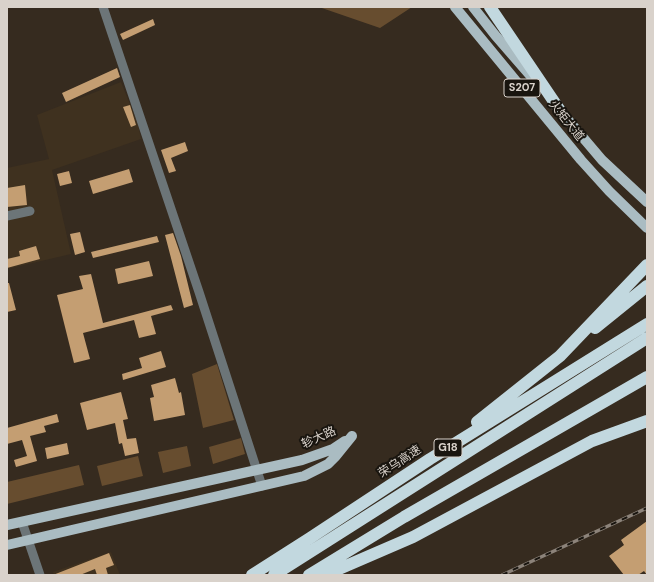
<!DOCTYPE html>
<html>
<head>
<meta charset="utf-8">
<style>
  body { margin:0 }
  #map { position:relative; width:654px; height:582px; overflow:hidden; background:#362b1f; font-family:"DM Sans",sans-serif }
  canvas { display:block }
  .frame { position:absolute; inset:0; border:8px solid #d9d2cb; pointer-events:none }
</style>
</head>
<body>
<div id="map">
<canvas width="654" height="582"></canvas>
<div class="frame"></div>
</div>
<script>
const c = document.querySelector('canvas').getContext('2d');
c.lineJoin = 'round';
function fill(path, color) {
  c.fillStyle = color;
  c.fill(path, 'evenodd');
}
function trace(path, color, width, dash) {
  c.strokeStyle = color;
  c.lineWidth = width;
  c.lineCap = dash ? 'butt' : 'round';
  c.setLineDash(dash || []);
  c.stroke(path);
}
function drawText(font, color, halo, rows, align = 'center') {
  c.font = font + ' "DM Sans","Noto Sans SC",sans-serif';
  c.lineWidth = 4;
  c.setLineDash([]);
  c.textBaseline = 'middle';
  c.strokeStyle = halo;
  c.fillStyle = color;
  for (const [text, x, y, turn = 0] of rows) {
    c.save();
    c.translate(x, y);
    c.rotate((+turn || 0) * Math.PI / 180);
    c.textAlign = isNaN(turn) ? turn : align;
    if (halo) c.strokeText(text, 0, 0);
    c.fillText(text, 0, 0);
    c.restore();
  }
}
const built = new Path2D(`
  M121 82 138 124 141 139 52 170 71 254 7 269V168L49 159 37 115Z
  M111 552 120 575H54L53 572Z`);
const green = new Path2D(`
  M319 7H412L380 28Z
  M217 364 234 420 203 428 192 374Z
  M241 438 245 454 213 464 209 447Z
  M187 446 191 466 163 473 158 452Z
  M138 456 143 476 102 486 97 466Z
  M79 465 84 485 7 504V482Z`);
const building = new Path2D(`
  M153 19 155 25 123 40 120 34Z
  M117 68 120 77 66 102 62 93Z
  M130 105 136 125 131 127 123 107Z
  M185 142 188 151 171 158 176 171 169 173 161 150Z
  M129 169 133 182 93 194 89 181Z
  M69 171 72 183 60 186 57 174Z
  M25 185 27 205 7 207V188Z
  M80 232 85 252 75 255 70 234Z
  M173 233 181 256 193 305 184 308 165 235Z
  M157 236 159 242 93 258 91 252Z
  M36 246 40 259 7 268V259L20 256 19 251Z
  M149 261 153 276 118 284 115 269Z
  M91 274 103 323 171 305 173 310 151 316 156 334 139 338 134 320 83 333 90 359 74 363 57 295 83 289 79 276Z
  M7 283H9L16 310 7 312Z
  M161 351 166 367 123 380 122 374 142 368 139 358Z
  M175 378 179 393 181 392 185 415 154 421 150 398 154 397 151 385Z
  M121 392 128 419 123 420 127 439 136 438 139 453 125 456 122 443 119 444 115 423 87 430 80 403Z
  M57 414 59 422 44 426 46 432 30 436 37 461 16 467 14 460 27 456 22 440 7 444V428Z
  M67 443 69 454 47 459 45 448Z
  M647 521V575L644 571 638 575H624L609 556 624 545 621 540Z
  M109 553 114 565 106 568 108 575H97L95 569 80 575H53Z`);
const minor = new Path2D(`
  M103 7 199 292 262 486
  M7 216 30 211
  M22 522 40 575`);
const major = new Path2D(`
  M455 7 581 160 609 191 647 228
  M473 7 495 35 535 81
  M557 107 602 160 647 202
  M7 525 302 460 333 449 345 441
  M7 545 304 476 328 464 335 457 352 436`);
const highway = new Path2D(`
  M490 7 561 112
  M595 328 647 286
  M477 422 560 356 647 265
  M252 575 310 538 430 459 647 324
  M274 575 647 338
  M309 575 404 517 647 377
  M325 575 413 537 592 441 647 421`);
const rail = new Path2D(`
  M502 575 647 508`);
const shields = [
  [522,88,36],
  [448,448,28]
];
const shieldNames = [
  ["S207",522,88],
  ["G18",448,448]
];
const streetNames = [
  ["火矩大道",566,121,51],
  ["轸大路",319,438,-24],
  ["荣乌高速",400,462,-33]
];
fill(built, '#3f311f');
fill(green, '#674d2f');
fill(building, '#c49e72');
trace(minor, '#6c7578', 9);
trace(major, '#aabcc2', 10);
trace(highway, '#c2d8df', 12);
trace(rail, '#8c837a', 3.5);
trace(rail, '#19150f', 2, [6]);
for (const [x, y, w] of shields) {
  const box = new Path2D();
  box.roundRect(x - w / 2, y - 9, w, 18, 3);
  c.fillStyle = '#19150f';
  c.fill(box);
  trace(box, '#d9d2cb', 1);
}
drawText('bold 11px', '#d9d2cb', null, shieldNames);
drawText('12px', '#d9d2cb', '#19150f', streetNames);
</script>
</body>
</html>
